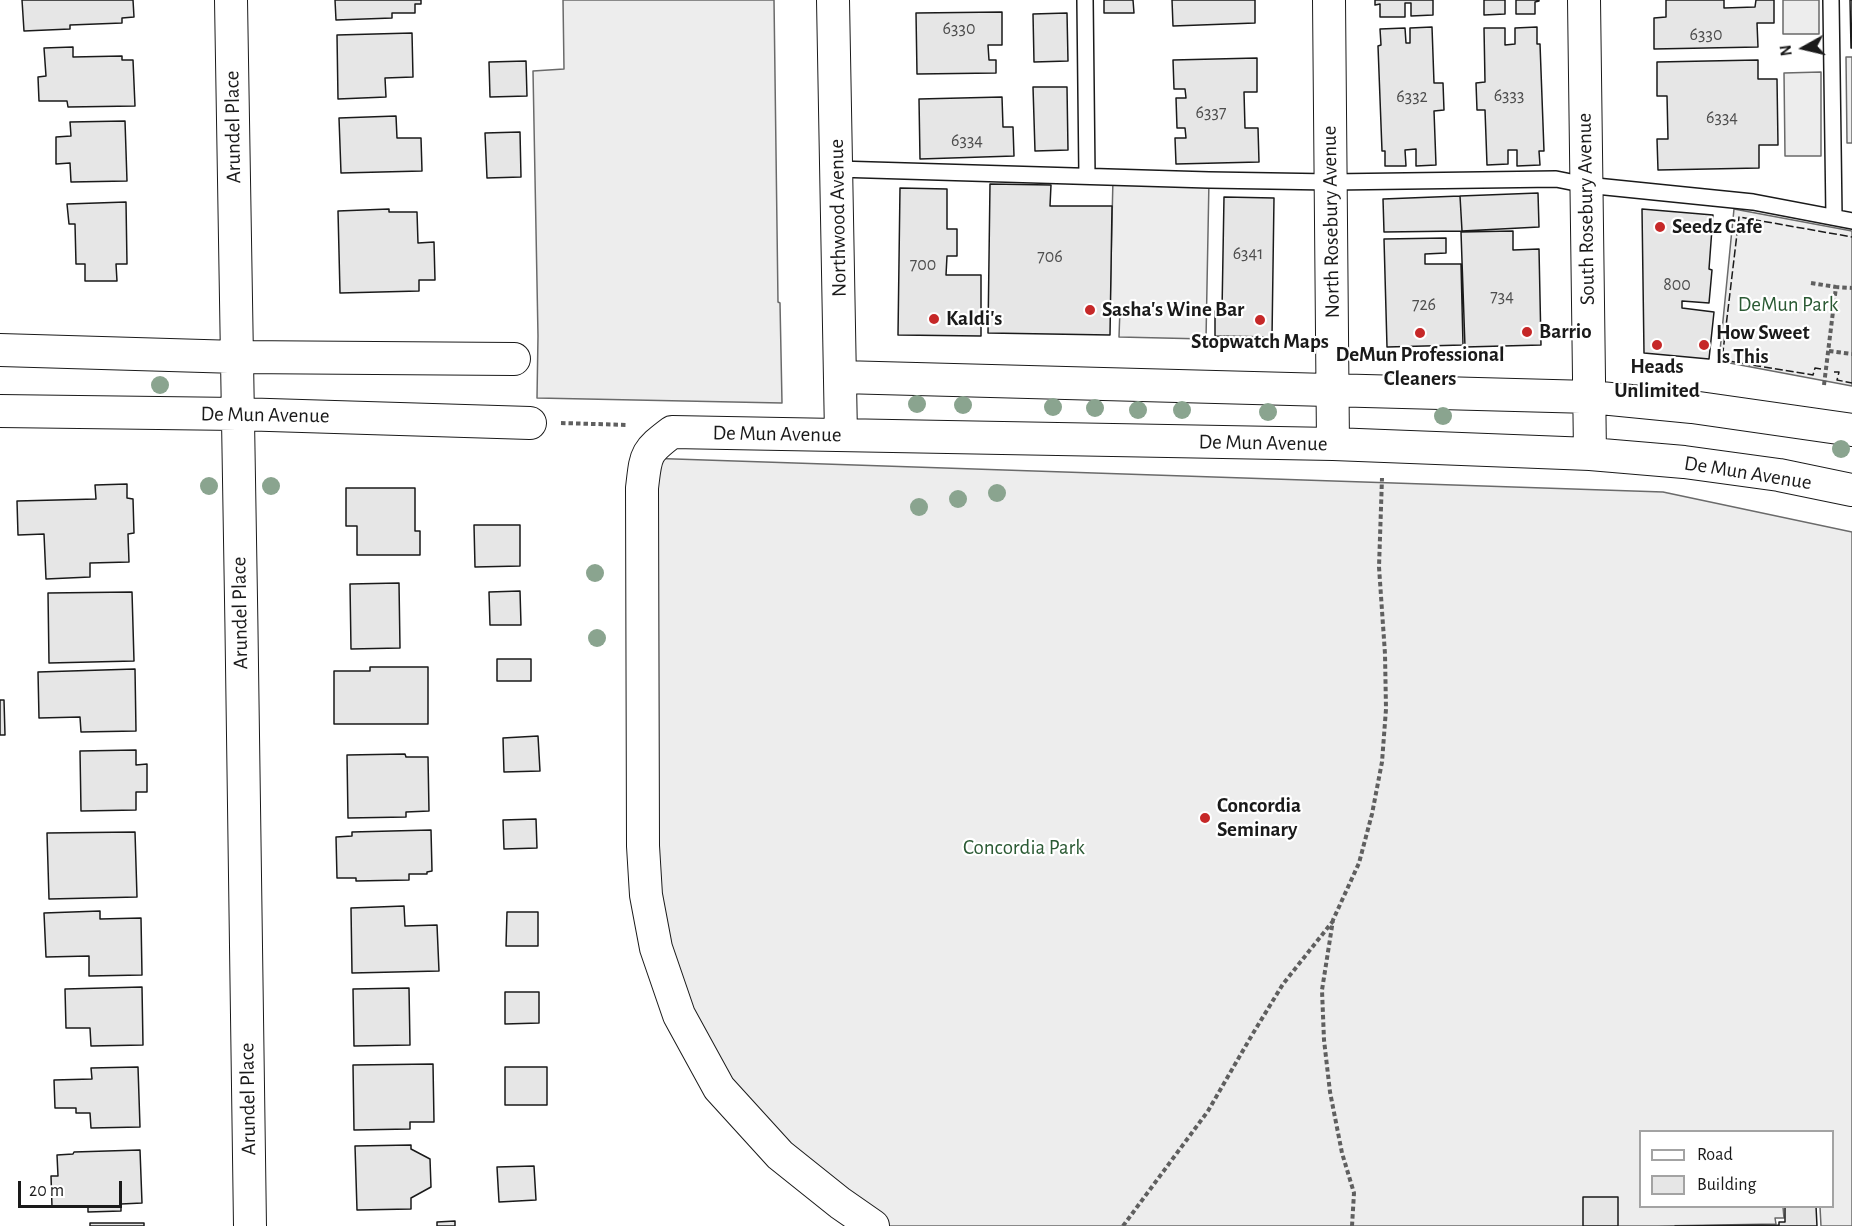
<!DOCTYPE html>
<html>
<head>
<meta charset="utf-8">
<style>
  body { margin:0 }
  #map { position:relative; width:1852px; height:1226px; overflow:hidden; background:#fff; font-family:"Alegreya Sans",sans-serif }
  canvas { display:block }
  .legend { position:absolute; left:1639px; top:1130px; width:195px; height:78px; box-sizing:border-box; background:#fff; border:2px solid #a3a3a3; margin:0; padding:8px 10px; list-style:none; font-size:18px; color:#1a1a1a }
  .legend li { display:flex; align-items:center; gap:12px; height:30px }
  .legend b { width:30px; border:2px solid #a3a3a3 }
  .north { position:absolute; left:1774px; top:18px; width:60px; height:60px; -webkit-text-stroke:4px #fff; paint-order:stroke; rotate:262deg; font-size:16px; font-weight:700; line-height:24px; text-align:center; color:#1a1a1a }
  .north::after { content:''; display:block; margin:auto; width:21px; height:27px; background:#1a1a1a; clip-path:polygon(50% 0,100% 100%,50% 72%,0 100%) }
  .scale { position:absolute; left:18px; top:1181px; width:104px; height:27px; box-sizing:border-box; border:3px solid #1a1a1a; border-top:0; padding-left:8px; font-size:18px; line-height:21px; white-space:nowrap; color:#1a1a1a; -webkit-text-stroke:4px #fff; paint-order:stroke }
</style>
</head>
<body>
<div id="map">
<canvas width="1852" height="1226"></canvas>
<ul class="legend">
<li><b style="height:8px;background:#fff"></b>Road</li>
<li><b style="height:16px;background:#e6e6e6"></b>Building</li>
</ul>
<div class="north">N</div>
<div class="scale">20 m</div>
</div>
<script>
const c = document.querySelector('canvas').getContext('2d');
c.lineJoin = 'round';
function fill(path, color) {
  c.fillStyle = color;
  c.fill(path, 'evenodd');
}
function trace(path, color, width, dash) {
  c.strokeStyle = color;
  c.lineWidth = width;
  c.lineCap = dash ? 'butt' : 'round';
  c.setLineDash(dash || []);
  c.stroke(path);
}
function drawText(font, color, halo, rows, align = 'center') {
  c.font = font + ' "Alegreya Sans",sans-serif';
  c.lineWidth = 4.5;
  c.setLineDash([]);
  c.textBaseline = 'middle';
  c.strokeStyle = halo;
  c.fillStyle = color;
  for (const [text, x, y, turn = 0] of rows) {
    c.save();
    c.translate(x, y);
    c.rotate((+turn || 0) * Math.PI / 180);
    c.textAlign = isNaN(turn) ? turn : align;
    if (halo) c.strokeText(text, 0, 0);
    c.fillText(text, 0, 0);
    c.restore();
  }
}
const built = new Path2D(`
  M563 0H774L778 302 780 303 782 403 537 398 538 336 533 71 564 69Z
  M1783 0H1819V34H1783Z
  M1846 57H1852V143H1847Z
  M1821 72V156H1785L1784 73Z
  M1113 178 1209 180 1206 339 1119 337 1120 308 1110 307Z
  M1734 209 1852 231V386L1719 361Z
  M645 458 1663 492 1852 532V1226H1821L1820 1207 1832 1206V1132H1640V1206L1783 1207 1784 1218H1775L1776 1224 1658 1226H873L719 1088 656 948Z`);
const building = new Path2D(`
  M22 0H133L134 17 122 18V23L70 25V29L24 31Z
  M335 0H421V4H415V13H392V18L336 20Z
  M1104 0H1133L1134 13H1104Z
  M1172 0H1255V23L1173 26Z
  M1375 0H1433V15L1411 16V3H1405V17H1380V4L1375 5Z
  M1484 0H1505V14L1484 15Z
  M1516 0H1539V1L1535 2V14H1516Z
  M1666 0H1724V8L1755 7 1756 0H1774V23H1757L1758 47 1654 49V18L1666 17Z
  M1850 0H1852V48H1851Z
  M1002 12V45H988L989 60H996V73L917 74 916 13Z
  M1067 13 1068 61 1034 62 1033 14Z
  M1432 27 1434 83H1443L1444 110 1434 111 1436 165 1416 166V149L1405 150 1406 166H1385V151H1382L1378 46 1381 45 1380 29 1405 28 1406 43H1410V28Z
  M1537 27V44H1540L1544 151H1539L1540 165 1517 166V150H1508V164L1487 165 1485 110H1477L1476 83 1485 82 1484 28H1505V45L1515 44V28Z
  M412 33 413 77 385 78 386 97 338 99 337 35Z
  M73 47V57L122 56V60H133L135 106 68 107 67 101H39L38 77 46 76 44 48Z
  M1257 58V92H1244L1245 128H1258L1259 162 1176 164 1175 138H1186L1185 128H1177L1176 98H1186L1185 89H1174L1173 60Z
  M1758 60V79H1777L1778 145H1759V168L1658 170 1657 139H1668L1667 96H1657V62Z
  M526 61 527 96 490 97 489 62Z
  M1033 87H1067L1068 150 1035 151Z
  M1002 97 1003 127H1013L1014 156 920 159 919 99Z
  M396 116 397 138H421L422 171 341 173 339 118Z
  M125 121 127 181 71 182 70 163 56 164V137L71 136 70 122Z
  M520 132 521 177 487 178 485 133Z
  M990 184 1051 185 1050 206H1112L1110 335 988 333Z
  M900 188 947 189V229H957V256H947L946 275H981V336L898 335Z
  M1538 193 1539 227 1462 231 1460 196Z
  M1460 196 1462 231 1384 232 1383 199Z
  M1224 197 1274 198 1272 337 1215 336V311H1222Z
  M126 202 127 264H116L117 281H85V264H76L75 224H69L67 204Z
  M389 209V212H417L418 243 434 242 435 280H419V291L340 293 338 211Z
  M1642 209 1713 215 1709 269 1712 270 1709 303 1682 301V308L1714 312 1709 359 1644 353Z
  M1513 231V250L1539 249 1541 345 1465 347 1461 232Z
  M1446 238V253L1425 254V264H1461L1463 345 1387 347 1384 239Z
  M127 484V498L133 499 134 533 128 534 129 562 90 563V577L46 579 44 534 18 535 17 501 96 499 95 485Z
  M346 488H415V531H420V555H357V526H346Z
  M474 525H520V566L475 567Z
  M399 583 400 648 351 649 350 584Z
  M520 591 521 625H490L489 592Z
  M132 592 134 661 49 663 48 593Z
  M497 659H531V681H497Z
  M370 667H428V724H334V671H370Z
  M135 669 136 731 81 732 80 717 39 718 38 672Z
  M0 700H4L5 735H0Z
  M538 736 540 771 504 772 503 738Z
  M136 750V765L147 764V792H136V810L81 811 80 751Z
  M405 754 406 757H428L429 811 406 812V817L348 818 347 755Z
  M536 819 537 848 504 849 503 820Z
  M431 830 432 871 427 872V874H409V880L356 881V878H337L336 837 352 836V832Z
  M135 832 137 897 49 899 47 833Z
  M404 906 405 926 437 925 439 971 352 973 351 908Z
  M100 911V919L141 918 142 975 89 976V956L46 957 44 913Z
  M507 912H538V946H506Z
  M142 987 143 1045 91 1046 90 1028H66L65 989Z
  M409 988 410 1045 354 1046 353 989Z
  M505 992H539V1023L505 1024Z
  M433 1064 434 1122H410V1129L354 1130 353 1065Z
  M138 1067 140 1127 91 1128 90 1113H76V1108H55L54 1080 92 1079 91 1068Z
  M505 1067H547V1105H505Z
  M411 1145V1149L430 1159 431 1187 411 1198V1209L357 1210 355 1146Z
  M140 1150 142 1203 121 1204V1211L88 1212V1206L52 1207 51 1176H58L57 1155 73 1154 74 1152Z
  M534 1166 536 1200 499 1202 497 1167Z
  M1583 1197H1618V1226H1583Z
  M1785 1206H1816L1817 1226H1779V1222H1785Z
  M455 1221V1226H437V1222Z
  M90 1223H144V1226H90Z
  M1779 1225V1226H1675Z`);
const path = new Path2D(`
  M1811 283 1836 287
  M1829 351 1852 354
  M1824 385 1836 287 1852 288
  M561 423 628 425
  M1123 1226 1208 1111 1252 1035 1283 984 1333 921
  M1352 1226 1354 1193 1342 1153 1330 1092 1324 1040 1322 990 1333 920 1359 863 1372 814 1382 762 1386 709 1385 654 1379 567 1382 478`);
const service = new Path2D(`
  M1085 0 1087 176
  M1831 0 1834 217
  M837 169 1209 180 1331 182 1556 179 1586 185 1753 202 1852 221`);
const minor = new Path2D(`
  M231 0C239 409 244 817 250 1226
  M833 0 841 435
  M1329 0 1333 444
  M1584 0 1590 454
  M0 350 237 357 514 359
  M841 377 1590 397 1692 407 1852 430
  M0 411 237 414 530 423
  M873 1226 840 1203 780 1155 719 1088 679 1015 656 948 646 895 643 846 642 488C646 455 644 453 672 432L1333 444 1590 454 1684 462 1779 475 1852 490`);
const fence = new Path2D(`
  M1821 369 1815 368 1813 375 1722 360 1739 217 1852 237
  M1834 372H1839L1837 380 1852 383`);
const trees = [
  [160,385],
  [917,404],
  [963,405],
  [1053,407],
  [1095,408],
  [1138,410],
  [1182,410],
  [1268,412],
  [1443,416],
  [1841,449],
  [209,486],
  [271,486],
  [997,493],
  [958,499],
  [919,507],
  [595,573],
  [597,638]
];
const markers = [
  [1660,227,6,"#c62828"],
  [1090,310,6,"#c62828"],
  [934,319,6,"#c62828"],
  [1260,320,6,"#c62828"],
  [1527,332,6,"#c62828"],
  [1420,333,6,"#c62828"],
  [1657,345,6,"#c62828"],
  [1704,345,6,"#c62828"],
  [1205,818,6,"#c62828"]
];
const numberNames = [
  ["6330",959,29],
  ["6330",1706,35],
  ["6333",1509,96],
  ["6332",1412,97],
  ["6337",1211,113],
  ["6334",1722,118],
  ["6334",967,141],
  ["6341",1248,254],
  ["706",1050,257],
  ["700",923,265],
  ["800",1677,285],
  ["734",1502,297],
  ["726",1424,305]
];
const streetNames = [
  ["Arundel Place",233,127,-91],
  ["South Rosebury Avenue",1586,209,-91],
  ["Northwood Avenue",838,218,-91],
  ["North Rosebury Avenue",1331,222,-91],
  ["De Mun Avenue",265,415,1],
  ["De Mun Avenue",777,434,1],
  ["De Mun Avenue",1263,443,1],
  ["De Mun Avenue",1748,473,9],
  ["Arundel Place",240,613,-91],
  ["Arundel Place",248,1099,-91]
];
const poiNames = [
  ["Seedz Cafe",1672,227],
  ["Sasha's Wine Bar",1102,310],
  ["Kaldi's",946,319],
  ["Barrio",1539,332],
  ["How Sweet",1716,333],
  ["Is This",1716,357],
  ["Stopwatch Maps",1260,342,"center"],
  ["DeMun Professional",1420,355,"center"],
  ["Cleaners",1420,379,"center"],
  ["Heads",1657,367,"center"],
  ["Unlimited",1657,391,"center"],
  ["Concordia",1217,806],
  ["Seminary",1217,830]
];
const parkNames = [
  ["DeMun Park",1788,305],
  ["Concordia Park",1024,848]
];
fill(built, '#ededed');
trace(built, '#6a6a6a', 1.5);
fill(building, '#e6e6e6');
trace(building, '#1a1a1a', 1.5);
trace(service, '#1a1a1a', 18);
trace(minor, '#1a1a1a', 34);
trace(path, '#5f5f5f', 4, [4.5, 3]);
trace(service, '#fff', 15);
trace(minor, '#fff', 32);
trace(fence, '#1a1a1a', 1.5, [8, 3]);
c.fillStyle = '#8aa48f';
for (const [x, y] of trees) {
  c.beginPath();
  c.arc(x, y, 9, 0, 2 * Math.PI);
  c.fill();
}
for (const [x, y, r, color] of markers) {
  const dot = new Path2D();
  dot.arc(x, y, r, 0, 2 * Math.PI);
  c.fillStyle = color;
  c.fill(dot);
  trace(dot, '#fff', 2);
}
drawText('18px', '#4d4d4d', null, numberNames);
drawText('21px', '#1a1a1a', '#fff', streetNames);
drawText('bold 21px', '#1a1a1a', '#fff', poiNames, 'left');
drawText('21px', '#2b5a34', '#fff', parkNames);
</script>
</body>
</html>
